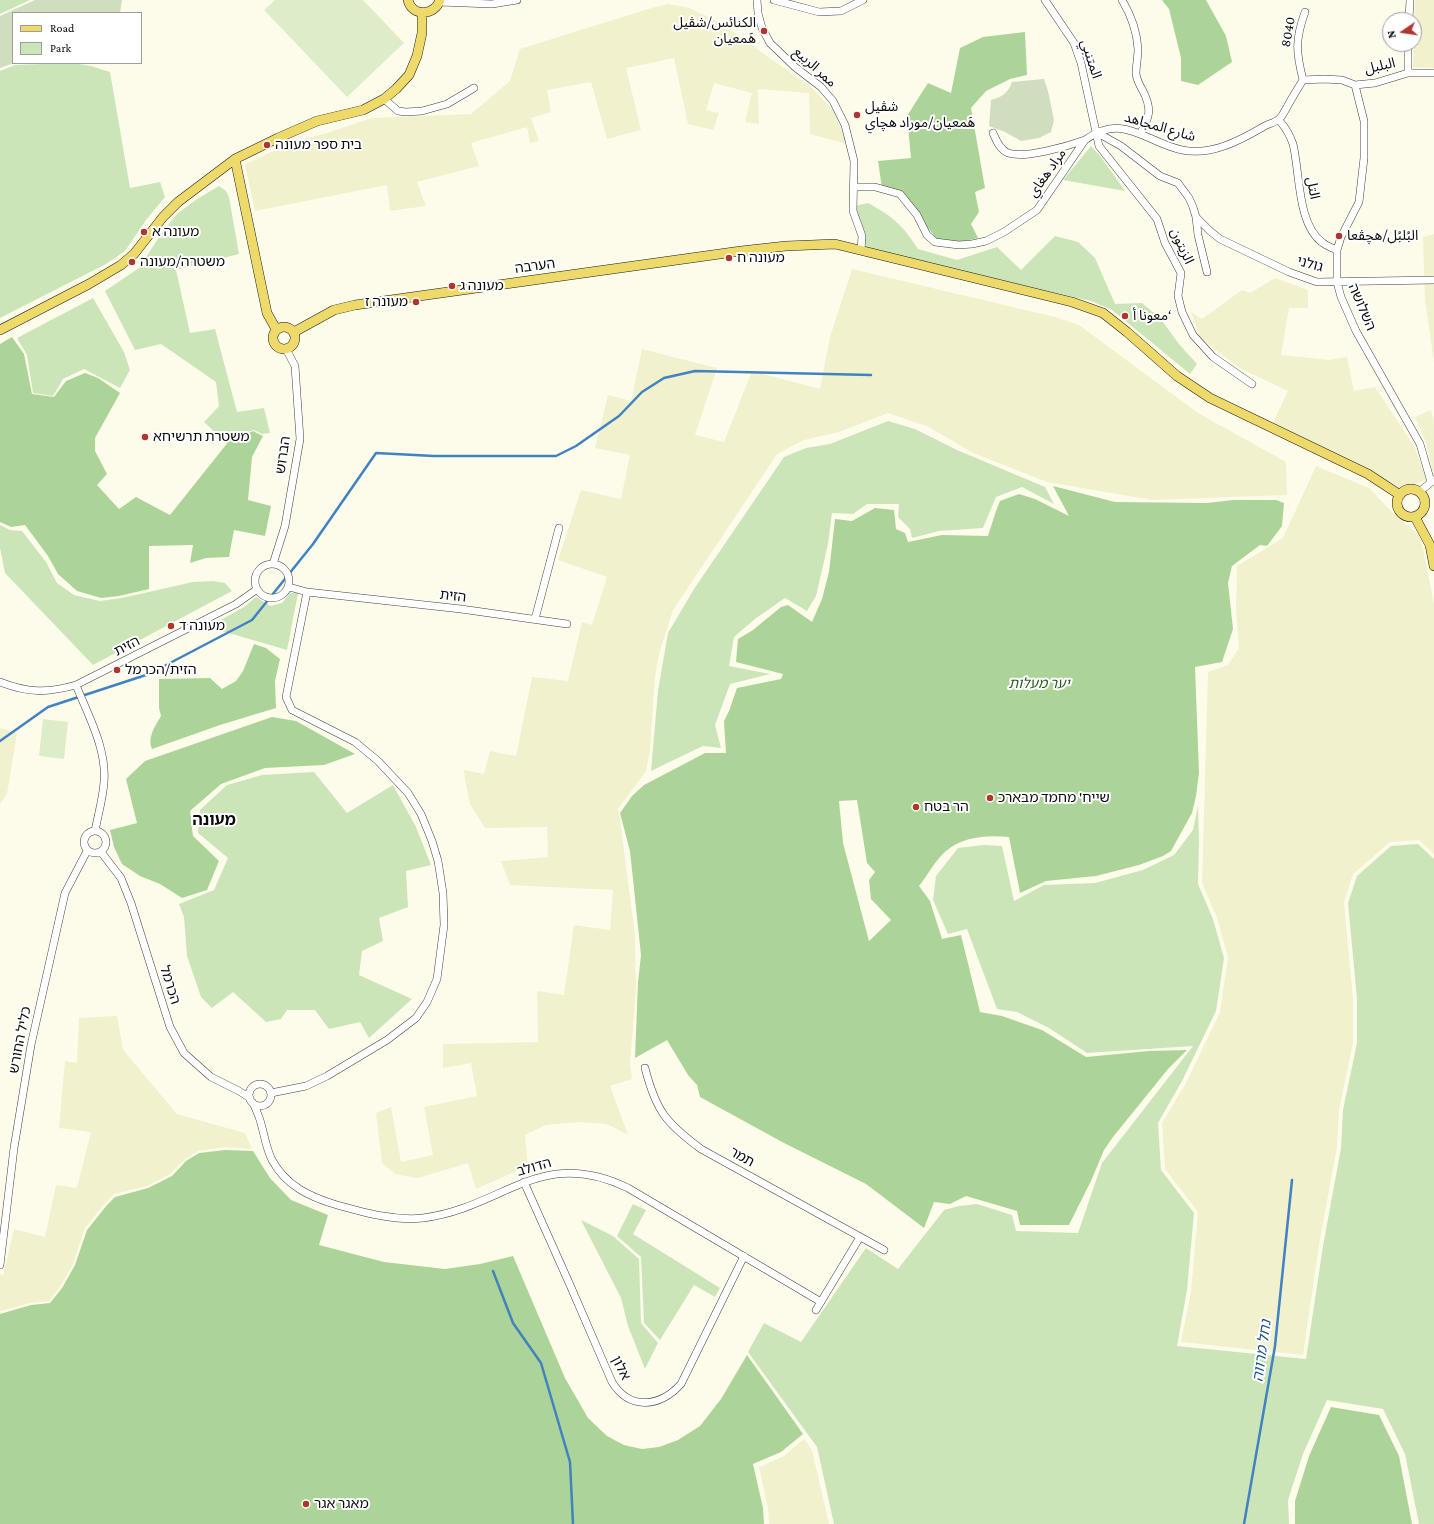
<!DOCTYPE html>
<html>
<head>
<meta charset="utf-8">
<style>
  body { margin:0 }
  #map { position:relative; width:1434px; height:1524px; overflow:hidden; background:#fdfceb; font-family:"Crimson Pro",serif }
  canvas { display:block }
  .legend { position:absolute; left:12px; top:12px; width:130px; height:52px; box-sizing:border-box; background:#fff; border:1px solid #9d9d9d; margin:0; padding:5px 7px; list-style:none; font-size:12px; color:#0b0b0b }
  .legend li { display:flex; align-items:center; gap:8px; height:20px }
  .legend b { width:20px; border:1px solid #9d9d9d }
  .north { position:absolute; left:1382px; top:12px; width:40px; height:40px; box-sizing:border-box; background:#fff; border:1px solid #9d9d9d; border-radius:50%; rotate:257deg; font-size:11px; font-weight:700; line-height:16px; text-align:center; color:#0b0b0b }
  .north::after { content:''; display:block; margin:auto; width:14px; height:18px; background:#b0352f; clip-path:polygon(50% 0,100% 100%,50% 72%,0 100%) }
</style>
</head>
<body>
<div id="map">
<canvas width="1434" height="1524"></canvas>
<ul class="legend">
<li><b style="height:5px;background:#eeda6a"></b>Road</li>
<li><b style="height:11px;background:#cbe5b8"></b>Park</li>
</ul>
<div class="north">N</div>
</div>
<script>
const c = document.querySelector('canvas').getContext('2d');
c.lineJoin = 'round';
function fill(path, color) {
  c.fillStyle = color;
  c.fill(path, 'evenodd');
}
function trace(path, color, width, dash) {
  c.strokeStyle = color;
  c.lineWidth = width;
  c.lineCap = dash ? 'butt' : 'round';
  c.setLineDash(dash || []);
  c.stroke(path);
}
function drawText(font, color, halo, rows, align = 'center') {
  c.font = font + ' "Crimson Pro","Noto Sans Arabic","Noto Sans Hebrew",serif';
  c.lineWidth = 4;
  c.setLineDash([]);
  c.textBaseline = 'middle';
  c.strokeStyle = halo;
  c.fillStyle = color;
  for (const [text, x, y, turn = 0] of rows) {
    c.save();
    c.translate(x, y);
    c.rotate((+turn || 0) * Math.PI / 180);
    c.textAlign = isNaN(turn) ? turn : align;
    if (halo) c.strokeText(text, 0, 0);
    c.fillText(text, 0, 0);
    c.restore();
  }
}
const farmland = new Path2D(`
  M1415 0H1434V68L1413 67Z
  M668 4 689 8 719 22 812 88 834 111 847 144 810 134 809 93 758 89 759 124 745 122 752 93 714 83 706 110 719 113 713 130 688 124 674 58 626 68 641 130 607 139 591 82 547 90 551 112 531 118 539 141 530 143 527 127 471 143 479 166 417 182 426 206 390 211 387 185 255 211 245 164 293 142 327 133 372 118 471 114 510 81 520 49 648 9Z
  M1434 234V362L1425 300 1423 237Z
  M852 269 1055 317 1079 325 1198 413 1286 462 1287 495 1152 500 1047 482 973 453 929 427 888 413 839 432 804 440 777 454 673 610 659 654 655 677 650 750 646 771 618 809 620 819 635 935 636 990 630 1063 632 1079 610 1086 628 1135 607 1124 580 1122 545 1125 525 1135 528 1166 476 1189 468 1163 418 1178 395 1174 382 1163 376 1113 391 1107 401 1162 433 1155 424 1107 477 1096 471 1063 443 1068V1044L538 1042 537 991 564 995 574 925 610 930 613 890 510 885 501 861 548 857 547 827 485 828 470 804 465 780 464 770 484 774 490 751 516 756 532 677 568 681 582 622 592 625 607 577 558 560 581 490 621 499 630 455 595 448 608 395 631 401 642 349 717 368 695 435 724 442 752 371 820 389 830 337Z
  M1275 278 1308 290V308H1289L1281 355 1329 360 1347 357 1354 391 1375 387 1414 446 1427 480 1402 488 1270 429 1288 391 1241 369 1200 338 1191 312 1202 319 1242 290 1250 293Z
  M1431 410 1434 421V476L1425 440 1415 417Z
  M1316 466 1369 488 1391 511 1419 535 1425 557 1434 605V854L1419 840 1390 842 1353 874 1344 902 1353 999V1043L1339 1110 1337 1147 1319 1245 1303 1355 1181 1342 1191 1291 1198 1212 1165 1169 1162 1123 1186 1083 1220 1012 1228 957 1217 918 1202 883 1208 672 1228 665 1239 648 1236 607 1237 566 1283 538Z
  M0 728 17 733 7 794 0 804Z
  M117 1016 123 1050 177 1114 245 1133 252 1149 225 1147 198 1151 185 1159 170 1174 147 1186 114 1194 105 1203 85 1228 73 1264 60 1287 49 1301 30 1303 0 1311V1274L3 1275 14 1229 45 1237 56 1185 77 1188 91 1132 59 1128 65 1061 77 1063 79 1018Z
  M804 1439 812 1450 829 1524H769L768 1508 759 1467 784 1456Z`);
const green = new Path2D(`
  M0 0H30L0 14Z
  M72 63 91 66 110 72 130 188 160 182 165 197 146 220 125 251 106 264 0 318V71L15 65Z
  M1091 146 1101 157 1125 191 1063 180Z
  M219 186 226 191 229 197 239 254 176 270 190 333 215 329 237 412 264 408 270 433 262 434 254 430 231 437 225 442 204 422 219 406 216 382 161 344 135 350 105 291 139 268 161 234 177 214 197 199Z
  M868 203C893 217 902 224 918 249L957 260 997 247 1021 270 1055 236 1078 242 1095 258 1115 304 1142 303 1160 318 1179 344 1197 364 1190 374 1112 310 1091 301 867 249 854 206Z
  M93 298 124 352 130 370 120 388 84 369 63 379 53 396 33 393 27 355 17 338Z
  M888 421 915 429 957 450 1045 487 1054 504 1022 487 996 497 983 528 939 531 912 538 910 529 898 517 899 504H867L853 514 832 513 828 544 816 596 807 611 785 598 755 619 734 637 729 666 770 674 730 684 715 725 721 748 703 746 651 771 658 691 668 633 694 589 784 457 806 448 830 444Z
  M0 525 10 530 22 531 46 562 57 583 74 595 100 601 122 598 193 582 213 581 225 583 232 591 93 665 5 573 0 548Z
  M290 593H298L287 650 208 627 244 607 256 597 270 606 282 603Z
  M314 772 347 813 393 785 416 827 431 865 406 871 408 907 379 918 383 941 362 951 359 975 412 999 369 1038 360 1022 329 1029 315 1010H287L281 1019 266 1022 233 992 212 1008 201 997 187 956 184 917 179 904 214 890 228 858 198 833 200 810 227 785 262 775Z
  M1198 806 1199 841 1198 884 1213 919 1224 958 1216 1011 1182 1081 1158 1123 1161 1170 1194 1213 1187 1290 1177 1346 1306 1359 1323 1246 1341 1148 1343 1110 1357 1043V999L1348 903 1357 876 1391 846 1418 844 1434 859V1524H1419L1405 1454 1383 1409 1327 1400 1303 1454 1288 1500 1289 1524H834L817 1447 748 1352 764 1323 801 1342 866 1248 898 1269 944 1210 959 1206 977 1204 1012 1215 1016 1231 1078 1233 1102 1163 1193 1046 1087 1053 1049 1028 1017 1012 997 1009 967 929 948 934 933 900 936 876 958 848 983 845 1002 846 1014 901 1044 885 1095 883 1143 870 1174 855 1193 830Z
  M633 1204 646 1210 633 1234 720 1288 715 1297 694 1285 660 1340 644 1323 641 1257 617 1236Z
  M581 1220 613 1236 639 1259 641 1323 658 1343 645 1369 628 1326 621 1298Z`);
const forest = new Path2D(`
  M1162 0H1206L1226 36 1232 62 1198 85 1181 81V58L1169 9Z
  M1025 32 1027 75 1010 79 986 91 971 108 985 188 975 192 979 212 971 224 978 238 960 242H939C922 220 907 200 882 188L878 161 911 158 907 116 928 83 951 93 960 48 983 37Z
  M12 337 24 354 32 394 54 397 66 381 85 373 98 378 120 393 95 438V451L107 474 97 485 119 509 136 497 170 515 229 441 253 431 263 436 252 457 248 500 271 506 265 536 234 530 229 557 206 558 190 563 193 545 149 546V589L119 596 101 598 77 591 58 574 48 556 25 525 11 527 0 522V344Z
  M1053 486 1115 502 1207 503 1233 500H1276L1284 503 1282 526 1267 546 1260 545 1232 566 1228 583 1233 629 1222 662 1195 667 1199 773 1196 796 1192 813 1171 851 1163 856 1139 865 1096 876 1046 881 1020 893 1009 837C988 835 964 836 946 851 936 859 927 876 919 886L930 901 942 939 961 935 980 1012 1002 1016 1042 1030 1086 1057 1149 1051 1187 1050 1168 1069 1113 1137 1104 1150 1091 1181 1069 1225H1020L1017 1211 966 1196 950 1204 934 1202 924 1228 866 1184 784 1143 700 1097 697 1085 688 1075 667 1040 635 1058 638 982 641 955 630 851 620 813 632 796 644 785 705 753H726L724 721 729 711 737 688 781 679 783 674 736 662 738 639 753 630 781 607 788 605 812 622 822 599 829 572 835 519 852 521 875 508 894 510 896 529 905 533 908 542 942 535 988 536 996 511 1000 501 1019 494 1035 499 1069 516ZM857 800 867 863 875 872 869 880 871 899 891 920 869 941 843 843 839 801Z
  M254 644 266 648 280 659 275 681 276 708 220 725 152 749C147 737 155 727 161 716L159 708V679L210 678 222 689 236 681 243 671Z
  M272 717 296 721 355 754 324 765 265 768 221 784 190 811 193 836 219 861 207 890 182 898 160 884 140 876 122 864 114 847 110 830 137 823 126 779 145 761Z
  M225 1150 253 1151 270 1178 291 1200 328 1215 319 1245 384 1262 445 1269 480 1264 513 1256 565 1378 588 1418 607 1436 624 1445 642 1449 659 1447 678 1440 700 1426 721 1399 747 1355 803 1434 781 1452 753 1464 763 1508 764 1524H0V1314L31 1305 50 1303 62 1288 75 1265 87 1230 107 1205 115 1197 148 1188 172 1176 186 1161 199 1153Z
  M1331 1407 1379 1415 1399 1456 1412 1524H1295V1501L1309 1456Z`);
const cemetery = new Path2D(`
  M35 0H122L120 13H13L14 63 0 68V16Z
  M1044 79 1048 91 1054 120 1051 132 1039 138 1021 141 1005 132 989 126 991 100C1002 97 1008 93 1012 82Z`);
const pitch = new Path2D(`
  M275 0H363L404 43 347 97 264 10Z
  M43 719 68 722 64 759 39 756Z`);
const stream = new Path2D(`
  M0 741 48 707 149 674 252 620 313 544 376 453 434 456H556L576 446 619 416 642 392 664 378 695 371 871 375
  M493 1271 513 1323 541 1363 570 1462 573 1524
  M1244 1524 1275 1346 1292 1180`);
const minor = new Path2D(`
  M757 0 758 13 762 28 770 43 795 67 821 87 833 101 845 125 854 161 853 211 862 236 861 250
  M774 0 819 12 841 11 863 0
  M1045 0 1074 43 1081 63 1099 146 1157 219 1165 243 1181 273 1178 296 1182 312 1193 335 1213 357 1252 384
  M1122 0C1131 15 1137 32 1138 49 1138 57 1136 66 1136 74 1137 80 1140 86 1143 91 1152 109 1150 117 1140 134
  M439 2 492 4 517 0
  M1409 20 1410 0
  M1408 73V44
  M1303 80C1296 52 1295 40 1305 12
  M1355 85 1364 121V158L1359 202 1341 237 1337 250V282L1341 297 1356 331 1420 444 1431 482
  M384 99 398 111 406 112 422 111 447 104 474 88
  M1279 120C1285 127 1290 135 1293 144 1300 172 1297 225 1323 243 1327 246 1332 248 1337 250
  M1096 132 1121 146 1160 176 1178 183 1189 198 1193 207 1196 217 1198 235 1207 272
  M993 133C996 140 1000 150 1008 153 1025 159 1068 146 1085 140
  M853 187H875L900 194 917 215 927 235 935 242 959 245 972 244 986 241 1004 232 1037 210 1085 140C1123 112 1145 142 1182 150 1211 156 1239 141 1263 127 1267 124 1275 123 1279 119 1282 117 1284 112 1286 109 1291 99 1297 90 1303 80L1324 79 1342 80 1355 85 1375 83 1408 73H1434
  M1196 217 1210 231 1220 239 1289 272 1317 282 1434 280
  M1419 492 1434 480
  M255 581a17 17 0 1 1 34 0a17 17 0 1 1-34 0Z
  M273 564 285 526 300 439 295 366 286 349
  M289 587 307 592 461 609 567 624
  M535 619 559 528
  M0 682C28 693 47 693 76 685L236 604 256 590
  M76 685C88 715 107 749 104 782 103 798 98 815 95 831
  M84 842a11 11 0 1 1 22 0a11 11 0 1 1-22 0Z
  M101 852 121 878 131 903 170 1027 184 1053 211 1077 239 1091 250 1098
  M645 1068C656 1111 666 1123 701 1149L884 1250
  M249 1095a11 11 0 1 1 22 0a11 11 0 1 1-22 0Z
  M271 1093 306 1086 327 1076 387 1040 416 1018 427 1002 437 979 444 925 443 893 438 861 432 841 421 814 408 793 378 761 355 742 292 710 286 697 307 592
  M253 1103C255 1107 257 1112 259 1117 264 1131 265 1146 272 1160 286 1186 310 1197 337 1205 366 1213 394 1221 423 1218 503 1208 541 1145 628 1188L821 1302
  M524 1182 570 1285 612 1382C630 1411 660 1407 681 1384L744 1256
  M0 1265 14 1148 31 1045 65 893 87 851
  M816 1310 860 1237`);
const major = new Path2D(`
  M408 0C412 17 435 16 440 0
  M235 159 267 313 276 329
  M273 338a11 11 0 1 1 22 0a11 11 0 1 1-22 0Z
  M0 330 89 284 121 265 134 254 163 217 178 202 235 159 278 138 317 121 363 110 384 99 396 89 409 75 417 56 422 33V13
  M294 332 334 310 355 305 741 251 786 246 835 244 1072 302 1103 313 1127 332 1177 376 1210 398 1368 474 1400 495
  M1397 503a14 14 0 1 1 28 0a14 14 0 1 1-28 0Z
  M1415 517 1430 545 1434 566`);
const markers = [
  [764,31,4,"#b0352f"],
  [857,115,4,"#b0352f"],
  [267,145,4,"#b0352f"],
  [144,232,4,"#b0352f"],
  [1339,236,4,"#b0352f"],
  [729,258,4,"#b0352f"],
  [132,262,4,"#b0352f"],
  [452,286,4,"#b0352f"],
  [416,302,4,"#b0352f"],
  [1125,316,4,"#b0352f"],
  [145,437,4,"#b0352f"],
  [171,626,4,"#b0352f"],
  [117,670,4,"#b0352f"],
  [990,798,4,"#b0352f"],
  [916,807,4,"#b0352f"],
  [306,1504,4,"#b0352f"]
];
const poiNames = [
  ["الكنائس/شڤيل",756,23,"right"],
  ["هَمعيان",756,39,"right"],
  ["شڤيل",865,107],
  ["هَمعيان/موراد هچاي",865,123],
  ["בית ספר מעונה",275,145],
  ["מעונה א",152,232],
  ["البُلبُل/هچڤعا",1347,236],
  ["מעונה ח",737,258],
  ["משטרה/מעונה",140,262],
  ["מעונה ג",460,286],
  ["מעונה ז",408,302,"right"],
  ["معونا أ‘",1133,316],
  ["משטרת תרשיחא",153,437],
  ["מעונה ד",179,626],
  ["הזית/הכרמל",125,670],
  ["שייח' מחמד מבארכ",998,798],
  ["הר בטח",924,807],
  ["מאגר אגר",314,1504]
];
const streetNames = [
  ["8040",1288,32,-80],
  ["المتنبي",1091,59,72],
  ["البلبل",1380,66,-13],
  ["ممر الربيع",815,67,42],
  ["شارع المجاهد",1160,127,16],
  ["مراد هغاي",1047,173,-55],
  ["التل",1313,188,80],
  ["الزيتون",1182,246,66],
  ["גולני",1310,264,15],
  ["הערבה",535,266,-8],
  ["השלושה",1362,307,67],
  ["הברוש",283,455,-82],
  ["הזית",453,596,7],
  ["הזית",127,646,-27],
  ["הכרמל",170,985,73],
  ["כליל החורש",20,1040,-79],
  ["תמר",742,1157,29],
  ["הדולב",534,1167,-16],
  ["אלון",621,1368,63]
];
const parkNames = [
  ["יער מעלות",1039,684]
];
const waterNames = [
  ["נחל מרווה",1262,1351,-82]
];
const quarterNames = [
  ["מעונה",214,820]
];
fill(farmland, '#f1f1cd');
fill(green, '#cbe5b8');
fill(forest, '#add498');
fill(cemetery, '#d0ddbf');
fill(pitch, '#ddedc9');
trace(stream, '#4082c2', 2.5);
trace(minor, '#3e3e3e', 8);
trace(major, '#1c1c1c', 10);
trace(minor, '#fff', 7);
trace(major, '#eeda6a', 9);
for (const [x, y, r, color] of markers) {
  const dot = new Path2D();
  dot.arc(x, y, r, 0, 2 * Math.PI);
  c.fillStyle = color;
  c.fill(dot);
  trace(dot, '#fff', 1.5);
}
drawText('14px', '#0b0b0b', '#fff', poiNames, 'left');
drawText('14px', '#0b0b0b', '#fff', streetNames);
drawText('italic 14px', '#285d21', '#fff', parkNames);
drawText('italic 15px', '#1f5592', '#fff', waterNames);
drawText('bold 16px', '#0b0b0b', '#fff', quarterNames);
</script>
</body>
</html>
